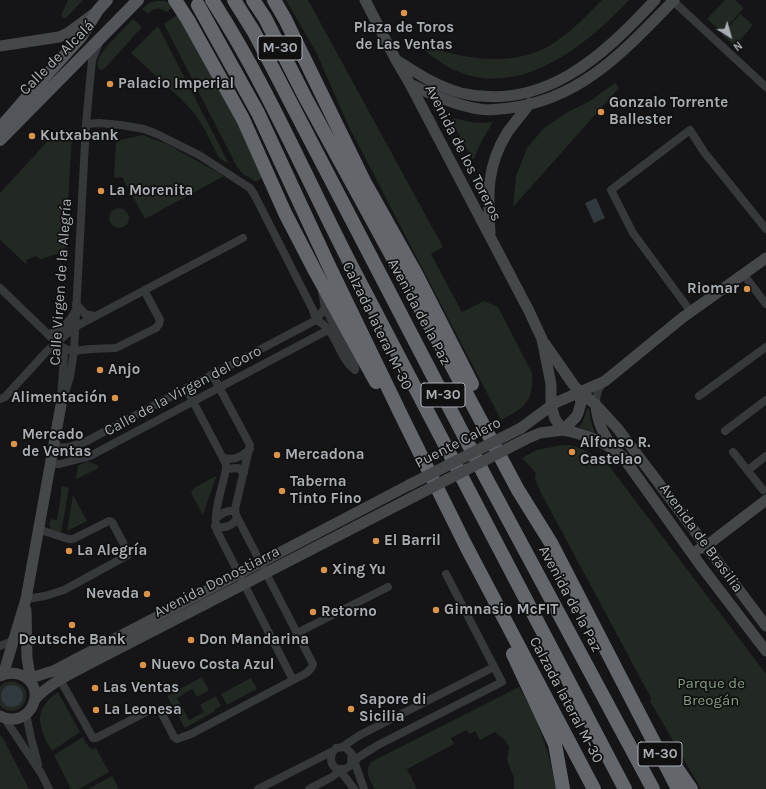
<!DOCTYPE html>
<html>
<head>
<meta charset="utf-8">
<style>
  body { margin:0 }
  #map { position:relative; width:766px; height:789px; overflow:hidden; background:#151517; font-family:Karla,sans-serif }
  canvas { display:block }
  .north { position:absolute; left:710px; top:16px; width:40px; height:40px; -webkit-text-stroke:3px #101011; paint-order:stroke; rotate:143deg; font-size:11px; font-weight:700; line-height:16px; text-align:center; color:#a9aeb5 }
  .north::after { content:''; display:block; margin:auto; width:14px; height:18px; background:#a9aeb5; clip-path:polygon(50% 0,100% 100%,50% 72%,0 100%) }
</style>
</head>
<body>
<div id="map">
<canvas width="766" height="789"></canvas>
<div class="north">N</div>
</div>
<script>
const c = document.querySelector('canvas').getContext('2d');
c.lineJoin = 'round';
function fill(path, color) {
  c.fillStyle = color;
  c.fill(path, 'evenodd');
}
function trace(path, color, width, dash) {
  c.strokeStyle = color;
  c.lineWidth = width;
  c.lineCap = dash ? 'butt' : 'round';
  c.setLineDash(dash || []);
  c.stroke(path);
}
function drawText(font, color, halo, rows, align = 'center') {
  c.font = font + ' Karla,sans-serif';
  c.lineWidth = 3.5;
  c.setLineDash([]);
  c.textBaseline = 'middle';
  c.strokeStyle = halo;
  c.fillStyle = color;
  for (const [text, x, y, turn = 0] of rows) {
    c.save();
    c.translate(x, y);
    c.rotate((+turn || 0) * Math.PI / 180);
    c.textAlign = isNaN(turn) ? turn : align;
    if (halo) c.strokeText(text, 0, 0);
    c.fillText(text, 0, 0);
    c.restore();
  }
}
const green = new Path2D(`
  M68 0H83L66 18H64L61 15Z
  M286 0H308L443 247 431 254 462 312 484 301 498 307 532 373C534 401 525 408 501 420L348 125 317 54Z
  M602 0H629C586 46 519 101 452 69 442 64 433 57 424 50L426 46C464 59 512 67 549 46 569 34 586 16 602 0Z
  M725 0H735L744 8 722 32 707 19Z
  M157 1H165L173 6 167 12C159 7 154 8 148 14L142 9 149 3Z
  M178 14 235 117 262 178 256 182 242 173 237 167 164 24Z
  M740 14 753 25 735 46 722 35Z
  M133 19 142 27 106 67 102 70 99 69C97 66 97 64 98 60 101 50 125 28 133 19Z
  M158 26 229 164 219 158 205 130 195 114 182 100 131 53Z
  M615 83 619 88 513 207 516 176 527 148 544 128 566 113 590 101Z
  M454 118C468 122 479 124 493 122L481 142 474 159 472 158 451 120Z
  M56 132 60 134 72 135 65 254H56L41 259 36 256 26 260 27 265 0 240V193Z
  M142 135 167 144 224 176 145 219 122 177 114 178 116 141Z
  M109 218a10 10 0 1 1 20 0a10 10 0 1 1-20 0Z
  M589 408 591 422 595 433 579 427 583 421 587 409Z
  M563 445C582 445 596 457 610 467L766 674V789H701L650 701 651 698 540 491 535 478 536 473 522 458 536 450Z
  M87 461 97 465 99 468 76 479 78 466Z
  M215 476 216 477 203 515 191 493 193 489Z
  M61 486 69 488 61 533 51 529 49 525 51 519 57 520 61 495Z
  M73 495 87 521 67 531Z
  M202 677 209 690 197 697 192 689 177 698 189 720 204 712 200 705 216 696 221 706 214 710 215 711 185 728 167 696Z
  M251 678 257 689 227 705 221 694Z
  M12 681C41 687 21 724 0 706V686L4 683Z
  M519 687C539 722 549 750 556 789H514V778L507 760 509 747 505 740 495 732 480 740 475 731 470 734 466 730 451 738 454 744 379 784 407 769 417 789H375C370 780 364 772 371 762Z
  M58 692 80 732 52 751C38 727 32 710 58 692Z
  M0 735 3 738 29 789H0Z
  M83 737 89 747 92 749 96 748 109 772 79 789H71L54 755Z
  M112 776 119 789H88Z`);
const water = new Path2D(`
  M596 198 605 218 594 223 585 203Z
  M1 696a11 11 0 1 1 22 0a11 11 0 1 1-22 0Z`);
const street = new Path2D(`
  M672 0 766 87
  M86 124 99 123 121 125 144 129 157 134 199 155 250 188 254 194 313 310 316 320C337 329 338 358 355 370
  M744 275 766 304
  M0 288 59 345 64 357 61 397
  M76 304 85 314 94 316
  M325 308 354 363 355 368
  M691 312 633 233 611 190 690 130 704 152 766 229
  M49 334C61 331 69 323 75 312
  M59 345 68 350 74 351 90 349 116 348 156 328 159 324 160 320 144 290
  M186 388 226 464V469C223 486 212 514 217 531L293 680
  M699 396 766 347
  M0 399 5 397 48 350 75 327 243 238
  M61 405 70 377 74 351 86 124 92 60 99 43
  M596 405C596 396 597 390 603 383
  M725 431 766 400
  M53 448 68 447 85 442 316 320 325 308 322 291
  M733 452 763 490
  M223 458C235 461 242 456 250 449
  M50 464H60L90 456 328 330 337 329
  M226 469 238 468 244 473
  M748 470 766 456
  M216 519C221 513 227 510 235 511
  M215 526C224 529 233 526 237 518
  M26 599 45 596 64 590 128 555V552L112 522 109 521 73 539H68L38 529
  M297 633 388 587
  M0 646 12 641
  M58 676 93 738H96L152 709 160 710 174 737 177 739 191 734 293 680C300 676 311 673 313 664L236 515 235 509 250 445 212 374
  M26 714 31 738 38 764
  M5 719 41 773 49 789
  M342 747 360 735 494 667
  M353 758 364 789
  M351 764 352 754 345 747 336 748C327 757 331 772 344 769 350 768 355 761 359 757 365 753 372 749 378 745L502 682 446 574
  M339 769 354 789
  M258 789 333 751
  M309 789 332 777 342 769`);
const secondary = new Path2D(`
  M365 0 396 60 410 84 529 311 542 339 551 384V405L555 419 563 430
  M0 46 59 37 68 33 95 13
  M398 61C418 74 438 87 461 93 544 112 603 56 655 0
  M410 84C433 95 454 105 479 109 488 111 500 109 509 108 581 100 626 49 674 0
  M490 233C488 195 486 167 507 133 514 123 523 113 530 103
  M545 344 575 387 596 405 618 429 766 626
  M596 405C597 421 603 435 614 448
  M521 428 555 403 605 381 682 318 766 258
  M563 430C584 434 607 442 623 457L701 566 766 651
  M526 439 540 433 563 430 576 417 578 413 581 403 579 392
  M699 549 706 546 766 500
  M26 610 27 658 31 682
  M3 675 26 599 61 405
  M0 676C7 673 14 672 21 675 50 687 30 731 0 716
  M25 677 37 676 53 671 409 485
  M35 699C50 683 70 674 89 664L415 496`);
const primary = new Path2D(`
  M0 128 26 98 81 37 98 10 107 0
  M0 140 138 0`);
const highway = new Path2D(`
  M175 0 188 20 243 119 285 213 315 271 376 382
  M212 0C267 85 307 180 353 269 443 443 534 616 625 789
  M234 0 254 32 486 478 653 789
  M253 0 265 18 305 97 448 359 518 490 551 543 678 789
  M274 0 285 19 365 183 416 274 472 384
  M198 5 258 113 329 266 406 425 466 546 594 789
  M513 654 555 744 563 789
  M671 760 691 789`);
const secondaryBridge = new Path2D(`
  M409 485 521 428
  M415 496 526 439`);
const markers = [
  [404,13,4,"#db9249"],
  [110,84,4,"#db9249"],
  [601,112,4,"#db9249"],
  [32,136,4,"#db9249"],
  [101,191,4,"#db9249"],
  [747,289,4,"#db9249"],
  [100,370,4,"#db9249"],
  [115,398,4,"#db9249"],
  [14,444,4,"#db9249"],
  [572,452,4,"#db9249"],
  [277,455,4,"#db9249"],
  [282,491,4,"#db9249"],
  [376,541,4,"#db9249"],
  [69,551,4,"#db9249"],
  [324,570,4,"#db9249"],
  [147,594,4,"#db9249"],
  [436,610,4,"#db9249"],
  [313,612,4,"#db9249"],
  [72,625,4,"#db9249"],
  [191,640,4,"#db9249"],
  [143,665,4,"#db9249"],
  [95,688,4,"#db9249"],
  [351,709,4,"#db9249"],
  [96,710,4,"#db9249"]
];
const shields = [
  [280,48,44],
  [443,395,44],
  [660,754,44]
];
const shieldNames = [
  ["M-30",280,48],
  ["M-30",443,395],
  ["M-30",660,754]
];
const poiNames = [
  ["Plaza de Toros",404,28,"center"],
  ["de Las Ventas",404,45,"center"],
  ["Palacio Imperial",118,84],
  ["Gonzalo Torrente",609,103],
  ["Ballester",609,120],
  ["Kutxabank",40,136],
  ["La Morenita",109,191],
  ["Riomar",739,289,"right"],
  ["Anjo",108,370],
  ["Alimentación",107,398,"right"],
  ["Mercado",22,435],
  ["de Ventas",22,452],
  ["Alfonso R.",580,443],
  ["Castelao",580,460],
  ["Mercadona",285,455],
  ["Taberna",290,482],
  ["Tinto Fino",290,499],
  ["El Barril",384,541],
  ["La Alegría",77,551],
  ["Xing Yu",332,570],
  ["Nevada",139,594,"right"],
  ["Gimnasio McFIT",444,610],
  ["Retorno",321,612],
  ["Deutsche Bank",72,640,"center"],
  ["Don Mandarina",199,640],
  ["Nuevo Costa Azul",151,665],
  ["Las Ventas",103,688],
  ["Sapore di",359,700],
  ["Sicilia",359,717],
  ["La Leonesa",104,710]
];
const streetNames = [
  ["Calle de Alcalá",57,58,-45],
  ["Avenida de los Toreros",463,153,63],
  ["Calle Virgen de la Alegría",61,282,-86],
  ["Avenida de la Paz",419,312,62],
  ["Calzada lateral M-30",377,326,64],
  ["Calle de la Virgen del Coro",183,391,-28],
  ["Puente Calero",458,443,-27],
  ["Avenida de Brasilia",701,538,54],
  ["Avenida Donostiarra",217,582,-27],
  ["Avenida de la Paz",570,599,62],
  ["Calzada lateral M-30",566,700,62]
];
const parkNames = [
  ["Parque de",711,684],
  ["Breogán",711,701]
];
fill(green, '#222822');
fill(water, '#30393e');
trace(street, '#37383b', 8);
trace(secondary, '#45474b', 11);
trace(primary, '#53555a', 12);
trace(highway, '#63676b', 14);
trace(secondaryBridge, '#45474b', 11);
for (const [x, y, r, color] of markers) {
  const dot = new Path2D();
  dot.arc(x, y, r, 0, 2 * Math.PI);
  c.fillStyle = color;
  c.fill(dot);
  trace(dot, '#101011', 1.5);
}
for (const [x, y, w] of shields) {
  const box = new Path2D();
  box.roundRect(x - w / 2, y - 12, w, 24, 3);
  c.fillStyle = '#101011';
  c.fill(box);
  trace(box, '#a9aeb5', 1);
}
drawText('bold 14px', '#a9aeb5', null, shieldNames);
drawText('bold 15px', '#a9aeb5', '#101011', poiNames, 'left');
drawText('15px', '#a9aeb5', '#101011', streetNames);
drawText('15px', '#859e82', '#101011', parkNames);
</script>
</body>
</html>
